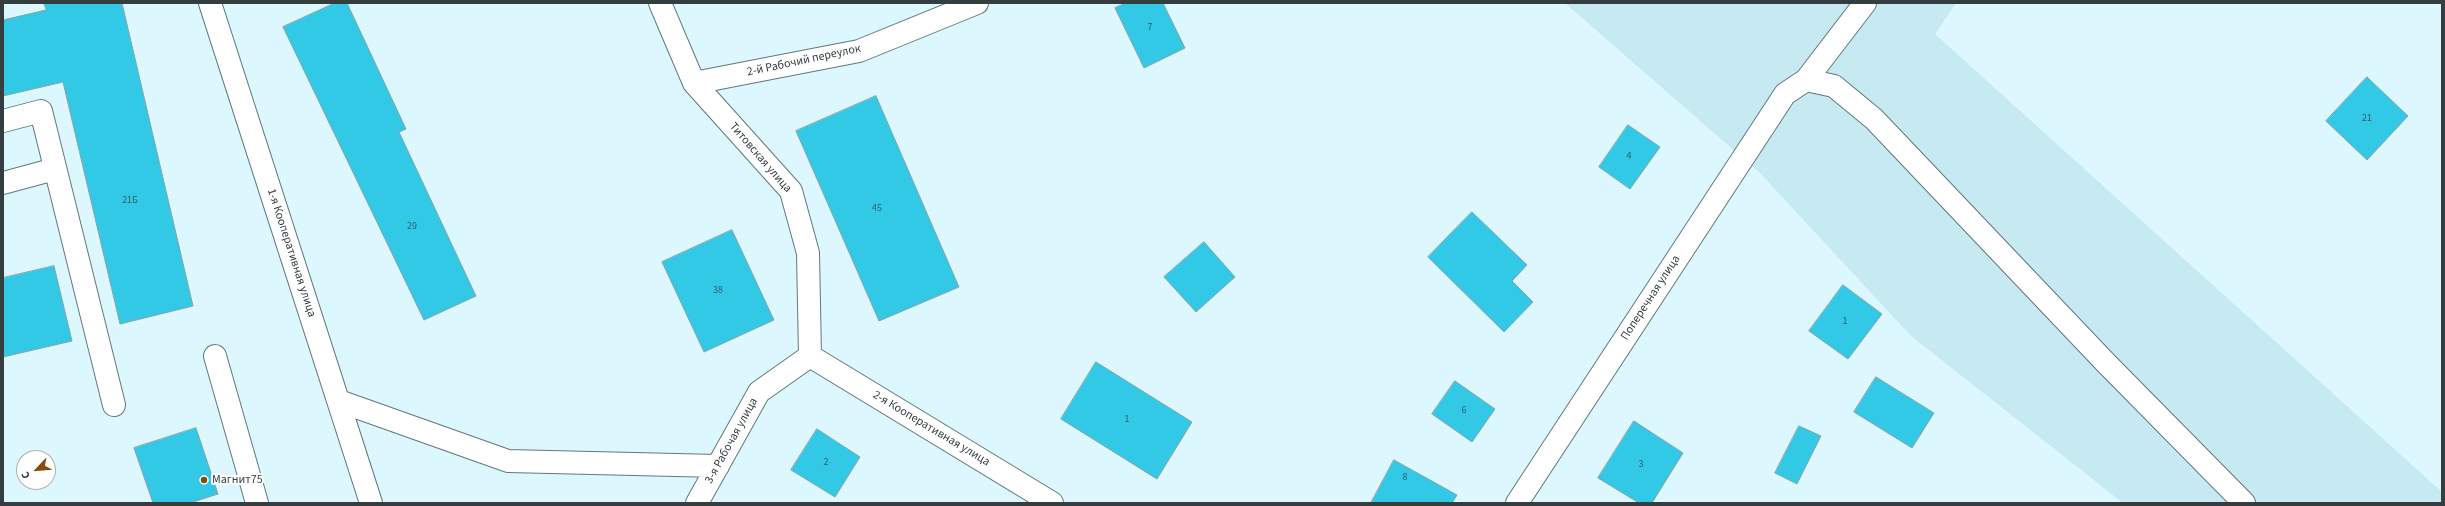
<!DOCTYPE html>
<html>
<head>
<meta charset="utf-8">
<style>
  body { margin:0 }
  #map { position:relative; width:2445px; height:506px; overflow:hidden; background:#dcf7fd; font-family:"Source Sans 3",sans-serif }
  canvas { display:block }
  .frame { position:absolute; inset:0; border:4px solid #343e41; pointer-events:none }
  .north { position:absolute; left:16px; top:450px; width:40px; height:40px; box-sizing:border-box; background:#fefefe; border:1px solid #adb1b2; border-radius:50%; rotate:244deg; font-size:11px; font-weight:700; line-height:16px; text-align:center; color:#343e41 }
  .north::after { content:''; display:block; margin:auto; width:14px; height:18px; background:#894a0f; clip-path:polygon(50% 0,100% 100%,50% 72%,0 100%) }
</style>
</head>
<body>
<div id="map">
<canvas width="2445" height="506"></canvas>
<div class="frame"></div>
<div class="north">С</div>
</div>
<script>
const c = document.querySelector('canvas').getContext('2d');
c.lineJoin = 'round';
function fill(path, color) {
  c.fillStyle = color;
  c.fill(path, 'evenodd');
}
function trace(path, color, width, dash) {
  c.strokeStyle = color;
  c.lineWidth = width;
  c.lineCap = dash ? 'butt' : 'round';
  c.setLineDash(dash || []);
  c.stroke(path);
}
function drawText(font, color, halo, rows, align = 'center') {
  c.font = font + ' "Source Sans 3",sans-serif';
  c.lineWidth = 4;
  c.setLineDash([]);
  c.textBaseline = 'middle';
  c.strokeStyle = halo;
  c.fillStyle = color;
  for (const [text, x, y, turn = 0] of rows) {
    c.save();
    c.translate(x, y);
    c.rotate((+turn || 0) * Math.PI / 180);
    c.textAlign = isNaN(turn) ? turn : align;
    if (halo) c.strokeText(text, 0, 0);
    c.fillText(text, 0, 0);
    c.restore();
  }
}
const built = new Path2D(`
  M1565 3H1956L1935 34 2442 492V503H2123L1911 336 1761 174Z`);
const building = new Path2D(`
  M44 3H122L193 306 120 324 63 82 3 96V20L46 10Z
  M335 3H347L406 129 399 132 476 296 424 320 283 27Z
  M1126 3H1163L1185 48 1144 68 1115 8Z
  M2367 77 2408 116 2367 160 2326 121Z
  M876 96 959 287 879 321 796 131Z
  M1628 125 1660 147 1630 189 1599 167Z
  M1472 212 1527 265 1512 281 1533 302 1504 332 1428 257Z
  M732 230 774 320 704 352 662 262Z
  M1204 242 1235 277 1196 312 1164 277Z
  M54 266 72 341 3 357V278Z
  M1843 285 1882 314 1848 359 1809 331Z
  M1096 362 1192 422 1157 479 1061 419Z
  M1876 377 1934 413 1912 448 1854 412Z
  M1455 381 1495 409 1472 442 1432 414Z
  M1634 421 1683 453 1652 503H1639L1598 478Z
  M1799 426 1821 436 1797 484 1775 473Z
  M196 428 218 494 190 503H153L134 448Z
  M817 429 860 457 835 497 791 470Z
  M1394 460 1457 495 1452 503H1371Z`);
const minor = new Path2D(`
  M210 3 371 503
  M660 3 694 83 791 191 808 253 810 356
  M1806 80 1865 3
  M694 83 859 51 977 3
  M3 121 41 111 114 405
  M3 183 55 169
  M215 356 257 503
  M810 356 1052 503
  M339 401 508 461 718 466
  M697 503 759 392 810 356
  M1517 503 1785 94 1806 80 1834 86 1874 119 2105 362 2244 503`);
const markers = [
  [204,480,4,"#894a0f"]
];
const numberNames = [
  ["7",1150,28],
  ["21",2367,119],
  ["4",1629,157],
  ["21Б",130,201],
  ["45",877,209],
  ["29",412,227],
  ["38",718,291],
  ["1",1845,322],
  ["6",1464,411],
  ["1",1127,420],
  ["2",826,463],
  ["3",1641,465],
  ["8",1405,478]
];
const streetNames = [
  ["2-й Рабочий переулок",804,61,-12],
  ["Титовская улица",760,158,49],
  ["1-я Кооперативная улица",291,253,72],
  ["Поперечная улица",1651,298,-57],
  ["2-я Кооперативная улица",931,429,31],
  ["3-я Рабочая улица",732,441,-61]
];
const poiNames = [
  ["Магнит75",212,480]
];
fill(built, '#c7eaf2');
fill(building, '#31c9e6');
trace(building, '#89a2a8', 1);
trace(minor, '#60787e', 24);
trace(minor, '#fff', 22);
for (const [x, y, r, color] of markers) {
  const dot = new Path2D();
  dot.arc(x, y, r, 0, 2 * Math.PI);
  c.fillStyle = color;
  c.fill(dot);
  trace(dot, '#fefefe', 1.5);
}
drawText('10px', '#33616a', null, numberNames);
drawText('12px', '#343e41', '#fefefe', streetNames);
drawText('12px', '#343e41', '#fefefe', poiNames, 'left');
</script>
</body>
</html>
